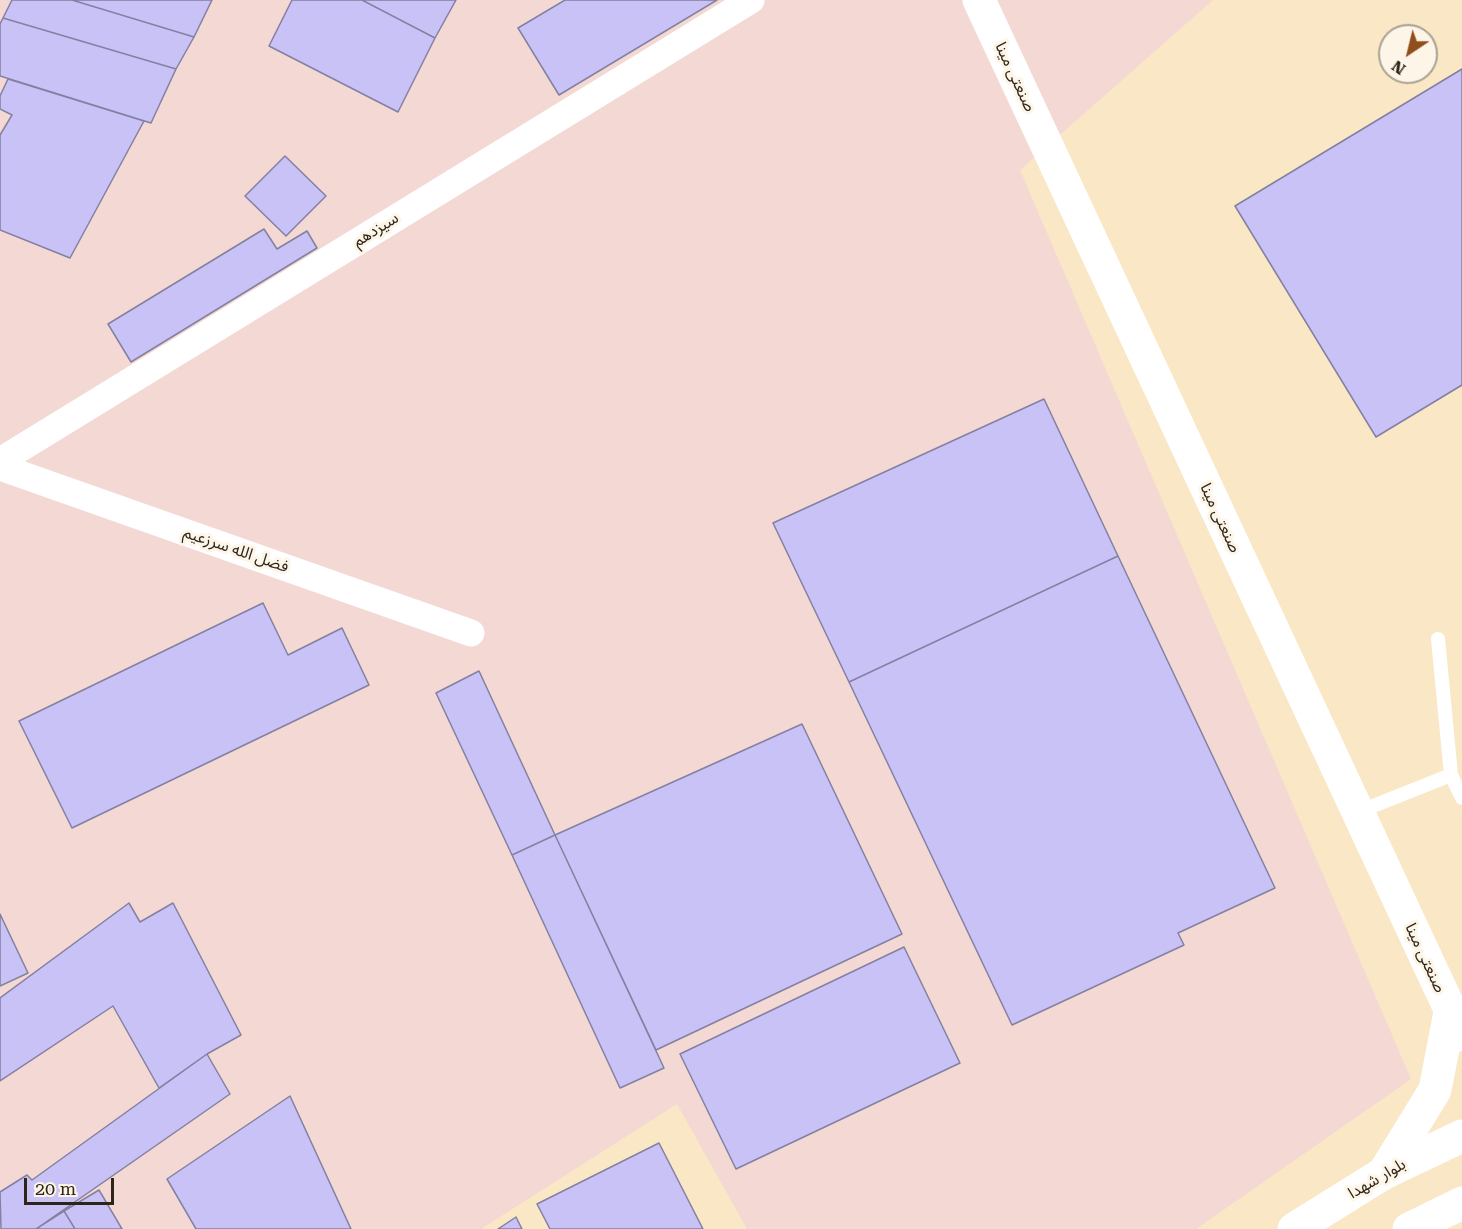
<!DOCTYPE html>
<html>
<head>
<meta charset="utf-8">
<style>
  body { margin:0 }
  #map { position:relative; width:1462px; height:1229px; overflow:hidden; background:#f9e7c5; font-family:"Roboto Serif",serif }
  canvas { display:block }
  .north { position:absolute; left:1378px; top:24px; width:60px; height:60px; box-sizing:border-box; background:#fdf5e8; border:2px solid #a9a295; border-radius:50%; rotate:215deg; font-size:16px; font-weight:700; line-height:24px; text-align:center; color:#2c2518 }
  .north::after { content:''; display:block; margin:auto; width:21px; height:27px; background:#904e1c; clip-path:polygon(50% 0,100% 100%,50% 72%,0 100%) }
  .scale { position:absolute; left:24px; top:1178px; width:90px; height:27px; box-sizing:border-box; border:3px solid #2c2518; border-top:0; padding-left:8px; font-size:18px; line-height:21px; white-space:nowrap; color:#2c2518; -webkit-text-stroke:4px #fdf5e8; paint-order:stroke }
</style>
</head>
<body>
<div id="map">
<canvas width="1462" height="1229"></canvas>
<div class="north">N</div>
<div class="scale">20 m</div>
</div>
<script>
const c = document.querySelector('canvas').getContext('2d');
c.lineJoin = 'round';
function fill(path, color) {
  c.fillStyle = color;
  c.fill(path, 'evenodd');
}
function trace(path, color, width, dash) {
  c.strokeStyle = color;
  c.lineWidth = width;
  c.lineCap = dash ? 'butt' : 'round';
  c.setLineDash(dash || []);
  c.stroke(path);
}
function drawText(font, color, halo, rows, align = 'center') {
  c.font = font + ' "Roboto Serif","Noto Sans Arabic",serif';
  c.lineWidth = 6;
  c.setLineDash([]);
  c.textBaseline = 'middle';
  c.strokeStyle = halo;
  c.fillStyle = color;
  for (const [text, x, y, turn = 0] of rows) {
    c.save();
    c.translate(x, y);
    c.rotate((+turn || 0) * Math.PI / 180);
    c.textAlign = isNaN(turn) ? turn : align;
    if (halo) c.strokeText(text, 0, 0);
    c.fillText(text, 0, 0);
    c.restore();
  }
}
const industrial = new Path2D(`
  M0 0H1213L1020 170 1411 1079 1196 1229H747L677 1104 481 1229H0Z`);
const building = new Path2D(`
  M12 0H72L194 37 176 69 3 18Z
  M72 0H212L194 37Z
  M292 0H362L435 38 398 112 269 46Z
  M362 0H456L435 38Z
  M565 0H717L559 95 518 28Z
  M3 18 176 69 151 123 0 76V24Z
  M1462 69V385L1376 437 1235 206Z
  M8 79 144 121 70 258 0 230V135L12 115 0 109V96Z
  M285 156 326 196 286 236 245 196Z
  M264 229 277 249 307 231 317 248 131 362 108 324Z
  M1044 399 1118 556 849 682 773 523Z
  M1118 556 1275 888 1178 933 1184 945 1012 1025 849 682Z
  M263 603 288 655 342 628 369 685 72 828 19 721Z
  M479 671 555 835 512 855 436 693Z
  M802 724 902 934 656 1050 555 835Z
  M555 835 664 1068 620 1088 512 855Z
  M129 903 140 922 173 903 241 1035 207 1054 159 1088 113 1006 0 1081V998Z
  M0 914 28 973 0 986Z
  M904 947 960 1063 736 1169 680 1054Z
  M207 1054 230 1094 36 1229H1L0 1192 27 1175 32 1180Z
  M290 1096 351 1229H196L167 1179Z
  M659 1143 703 1229H550L537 1204Z
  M99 1190 122 1229H75L64 1211Z
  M64 1211 75 1229H36Z
  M516 1217 522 1229H498Z`);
const lane = new Path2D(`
  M1438 639 1451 775 1462 798
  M1358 812 1451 775`);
const street = new Path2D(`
  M0 461 751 0
  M0 467 471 633`);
const secondary = new Path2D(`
  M979 0 1462 1035
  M1384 1173 1435 1090 1450 1012
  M1294 1229 1384 1173 1462 1136
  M1409 1229 1462 1203`);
const streetNames = [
  ["صنعتی مینا",1015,77,65],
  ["سیزدهم",376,230,-32],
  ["صنعتی مینا",1220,518,65],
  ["فضل الله سرزعیم",236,550,19],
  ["صنعتی مینا",1425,958,65],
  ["بلوار شهدا",1377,1179,-30]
];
fill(industrial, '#f3d8d4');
fill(building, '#c8c2f7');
trace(building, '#8380a0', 1.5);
trace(lane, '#fff', 14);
trace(street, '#fff', 27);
trace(secondary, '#fff', 33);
drawText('16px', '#2c2518', '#fdf5e8', streetNames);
</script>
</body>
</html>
